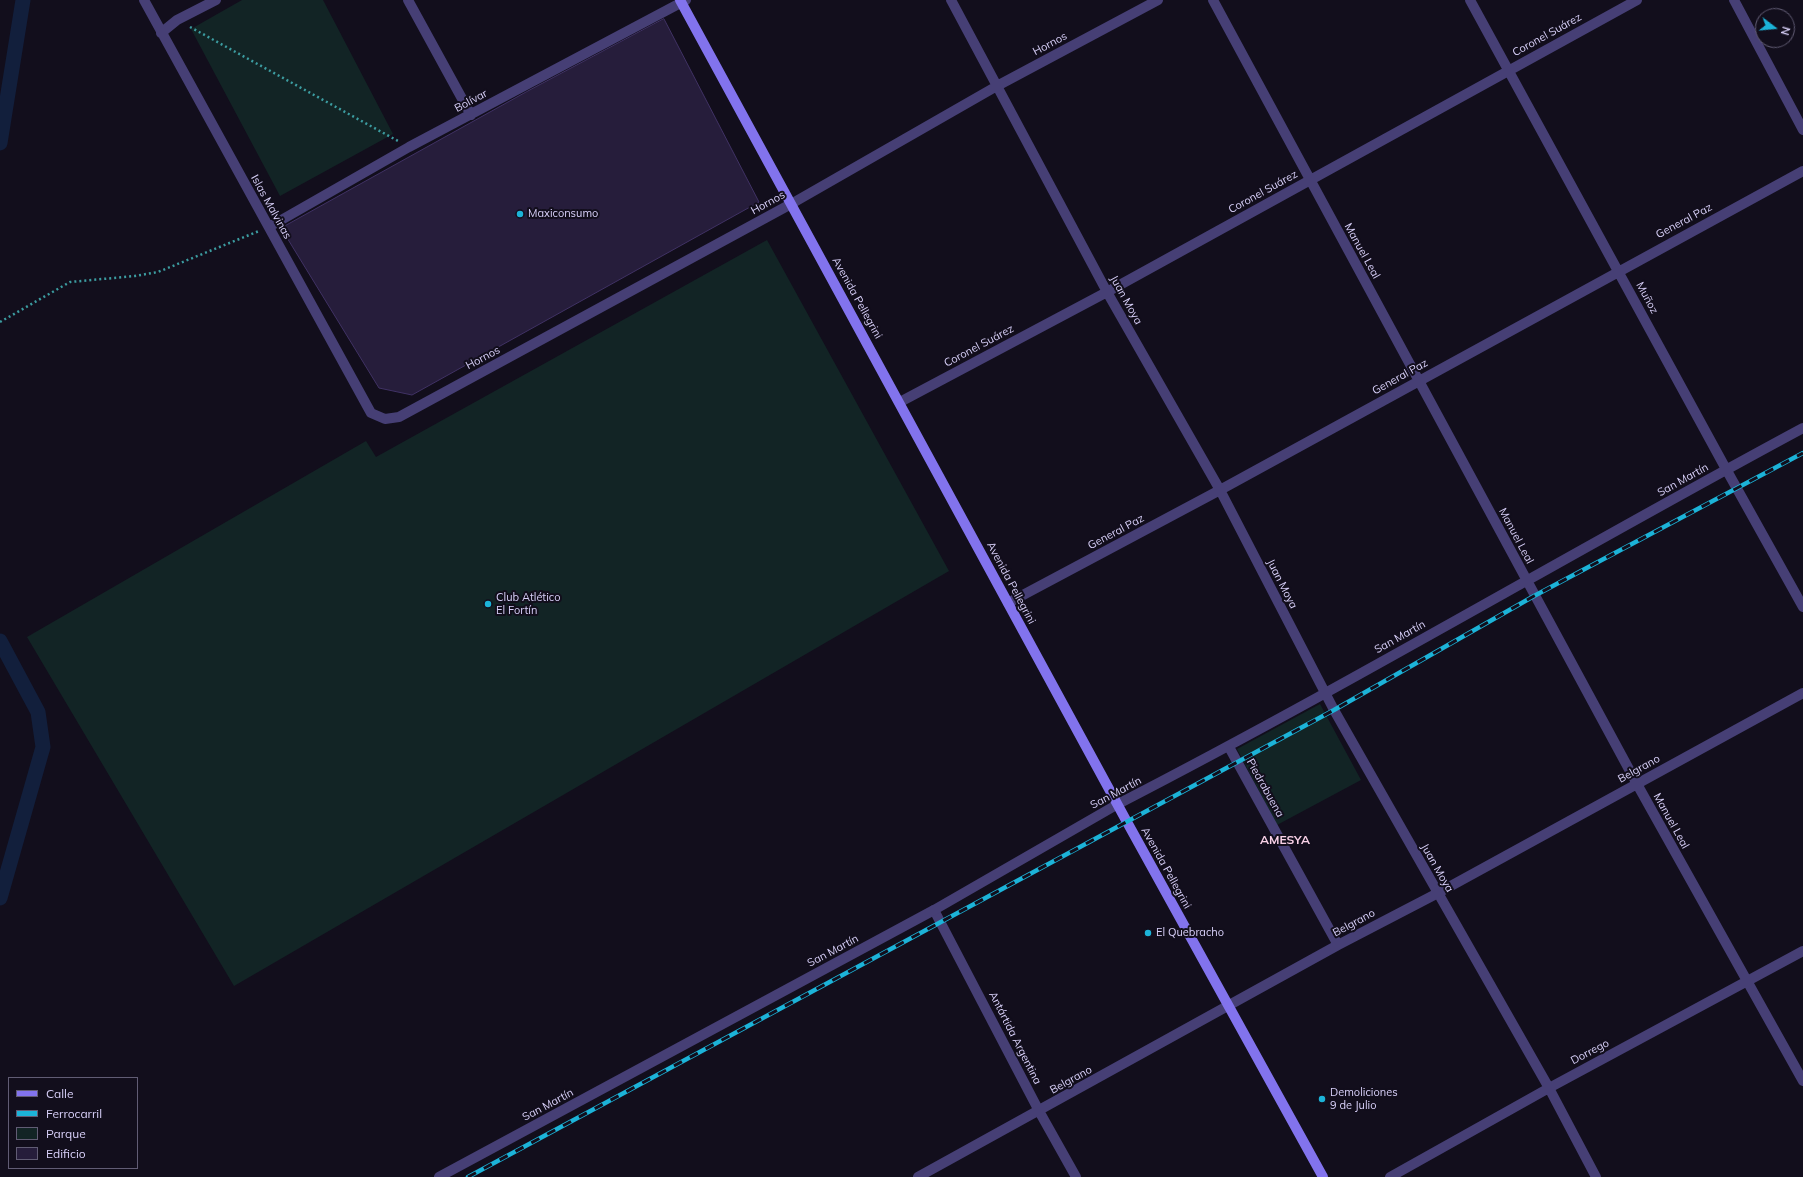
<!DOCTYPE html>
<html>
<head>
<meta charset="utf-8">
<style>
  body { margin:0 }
  #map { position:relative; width:1803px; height:1177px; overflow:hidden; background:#120e1c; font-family:Mulish,sans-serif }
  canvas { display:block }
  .legend { position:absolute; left:8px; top:1077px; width:130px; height:92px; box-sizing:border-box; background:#120e1c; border:1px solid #615c74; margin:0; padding:5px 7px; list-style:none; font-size:12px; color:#d8d0f9 }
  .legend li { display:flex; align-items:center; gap:8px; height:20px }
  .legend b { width:20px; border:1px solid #615c74 }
  .north { position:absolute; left:1755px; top:8px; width:40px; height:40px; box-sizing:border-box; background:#120e1c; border:1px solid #615c74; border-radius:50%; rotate:106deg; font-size:11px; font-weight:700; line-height:16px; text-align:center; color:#d8d0f9 }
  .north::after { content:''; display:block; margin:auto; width:14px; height:18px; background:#1cb3d8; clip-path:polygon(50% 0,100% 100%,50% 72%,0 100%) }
</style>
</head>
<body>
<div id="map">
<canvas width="1803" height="1177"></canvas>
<ul class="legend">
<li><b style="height:5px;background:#8273ed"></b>Calle</li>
<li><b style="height:5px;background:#1cb3d8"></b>Ferrocarril</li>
<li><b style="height:11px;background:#122425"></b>Parque</li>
<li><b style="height:11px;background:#261d3b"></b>Edificio</li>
</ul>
<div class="north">N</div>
</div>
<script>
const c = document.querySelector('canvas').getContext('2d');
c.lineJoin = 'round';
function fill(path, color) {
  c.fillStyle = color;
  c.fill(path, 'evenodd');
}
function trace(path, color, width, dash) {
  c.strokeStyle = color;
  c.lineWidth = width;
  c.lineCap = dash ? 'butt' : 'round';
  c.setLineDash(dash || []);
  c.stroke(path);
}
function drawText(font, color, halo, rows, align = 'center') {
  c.font = font + ' Mulish,sans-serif';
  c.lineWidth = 4;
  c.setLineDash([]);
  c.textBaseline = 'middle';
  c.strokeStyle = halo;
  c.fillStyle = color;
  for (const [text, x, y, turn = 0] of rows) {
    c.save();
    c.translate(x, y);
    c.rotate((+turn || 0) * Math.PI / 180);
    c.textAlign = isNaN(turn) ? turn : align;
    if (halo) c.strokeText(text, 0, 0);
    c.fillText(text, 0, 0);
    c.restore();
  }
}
const green = new Path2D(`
  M242 0H323L393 134 280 196 191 29Z
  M767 240 949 571 234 986 27 637 366 441 376 457Z
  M1320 704 1361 780 1277 825 1237 749Z`);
const canal = new Path2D(`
  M0 143 23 0
  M0 641 38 712 43 747 0 898`);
const building = new Path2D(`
  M664 19 759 202 412 395 379 388 281 228 526 92Z`);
const path = new Path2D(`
  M190 27 398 141
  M0 322 70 282 135 276 158 272 259 231`);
const minor = new Path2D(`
  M144 0 371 413 385 419 399 417 791 204 997 86 1158 0
  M408 0 471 115
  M951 0 1107 292 1220 490 1334 710 1549 1088 1596 1177
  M1213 0 1637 784 1803 1081
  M1470 0 1726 469 1803 607
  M1734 0 1803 130
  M161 33 177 20 216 0
  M269 227 409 147 686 0
  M900 402 1107 292 1637 0
  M1008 603 1220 490 1803 171
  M1229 747 1338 945
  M1118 804C1349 685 1574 551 1803 428
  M934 910 1039 1111 1076 1177
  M918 1177 1338 945 1438 893 1803 693
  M1390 1177 1549 1088 1803 951`);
const tertiary = new Path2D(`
  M439 1177 934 910 1118 804`);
const secondary = new Path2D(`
  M680 0 1127 822 1323 1177`);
const rail = new Path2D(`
  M468 1177 1334 710 1534 596 1803 453`);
const markers = [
  [520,214,4,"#1cb3d8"],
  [488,604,4,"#1cb3d8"],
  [1148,933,4,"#1cb3d8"],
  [1322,1099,4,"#1cb3d8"]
];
const streetNames = [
  ["Coronel Suárez",1547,35,-29],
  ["Hornos",1050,44,-28],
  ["Bolívar",471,101,-28],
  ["Coronel Suárez",1263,192,-29],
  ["Hornos",768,203,-29],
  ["Islas Malvinas",271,207,61],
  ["General Paz",1684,221,-28],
  ["Manuel Leal",1362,251,61],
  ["Avenida Pellegrini",857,298,61],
  ["Muñoz",1647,298,62],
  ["Juan Moya",1126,300,61],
  ["Coronel Suárez",979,346,-28],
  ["Hornos",483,358,-28],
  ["General Paz",1400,377,-29],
  ["San Martín",1683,480,-29],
  ["General Paz",1116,532,-28],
  ["Manuel Leal",1516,536,62],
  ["Avenida Pellegrini",1011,583,62],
  ["Juan Moya",1282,584,63],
  ["San Martín",1400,637,-29],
  ["Belgrano",1639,769,-29],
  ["Piedrabuena",1265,788,61],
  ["San Martín",1116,793,-28],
  ["Manuel Leal",1671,821,61],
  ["Avenida Pellegrini",1166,868,61],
  ["Juan Moya",1437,868,60],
  ["Belgrano",1354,923,-28],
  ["San Martín",833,951,-28],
  ["Antártida Argentina",1015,1038,63],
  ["Dorrego",1590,1052,-28],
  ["Belgrano",1071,1080,-29],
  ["San Martín",548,1105,-28]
];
const poiNames = [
  ["Maxiconsumo",528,214],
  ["Club Atlético",496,598],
  ["El Fortín",496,611],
  ["El Quebracho",1156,933],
  ["Demoliciones",1330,1093],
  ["9 de Julio",1330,1106]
];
const neighbourhoodNames = [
  ["AMESYA",1285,840]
];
fill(green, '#122425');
trace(canal, '#121f3c', 15);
fill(building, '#261d3b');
trace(building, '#403264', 1);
trace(path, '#3c9ca0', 2.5, [2, 3]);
trace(minor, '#463f75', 10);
trace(tertiary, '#463f75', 10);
trace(secondary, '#8273ed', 10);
trace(rail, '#1cb3d8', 4.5);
trace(rail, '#120e1c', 3, [9]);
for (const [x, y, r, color] of markers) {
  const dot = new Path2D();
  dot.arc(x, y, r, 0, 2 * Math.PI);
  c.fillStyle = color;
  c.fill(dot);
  trace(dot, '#120e1c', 1.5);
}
drawText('11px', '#d8d0f9', '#120e1c', streetNames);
drawText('11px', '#d8d0f9', '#120e1c', poiNames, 'left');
drawText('bold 12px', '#f9d1e7', '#120e1c', neighbourhoodNames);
</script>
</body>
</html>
